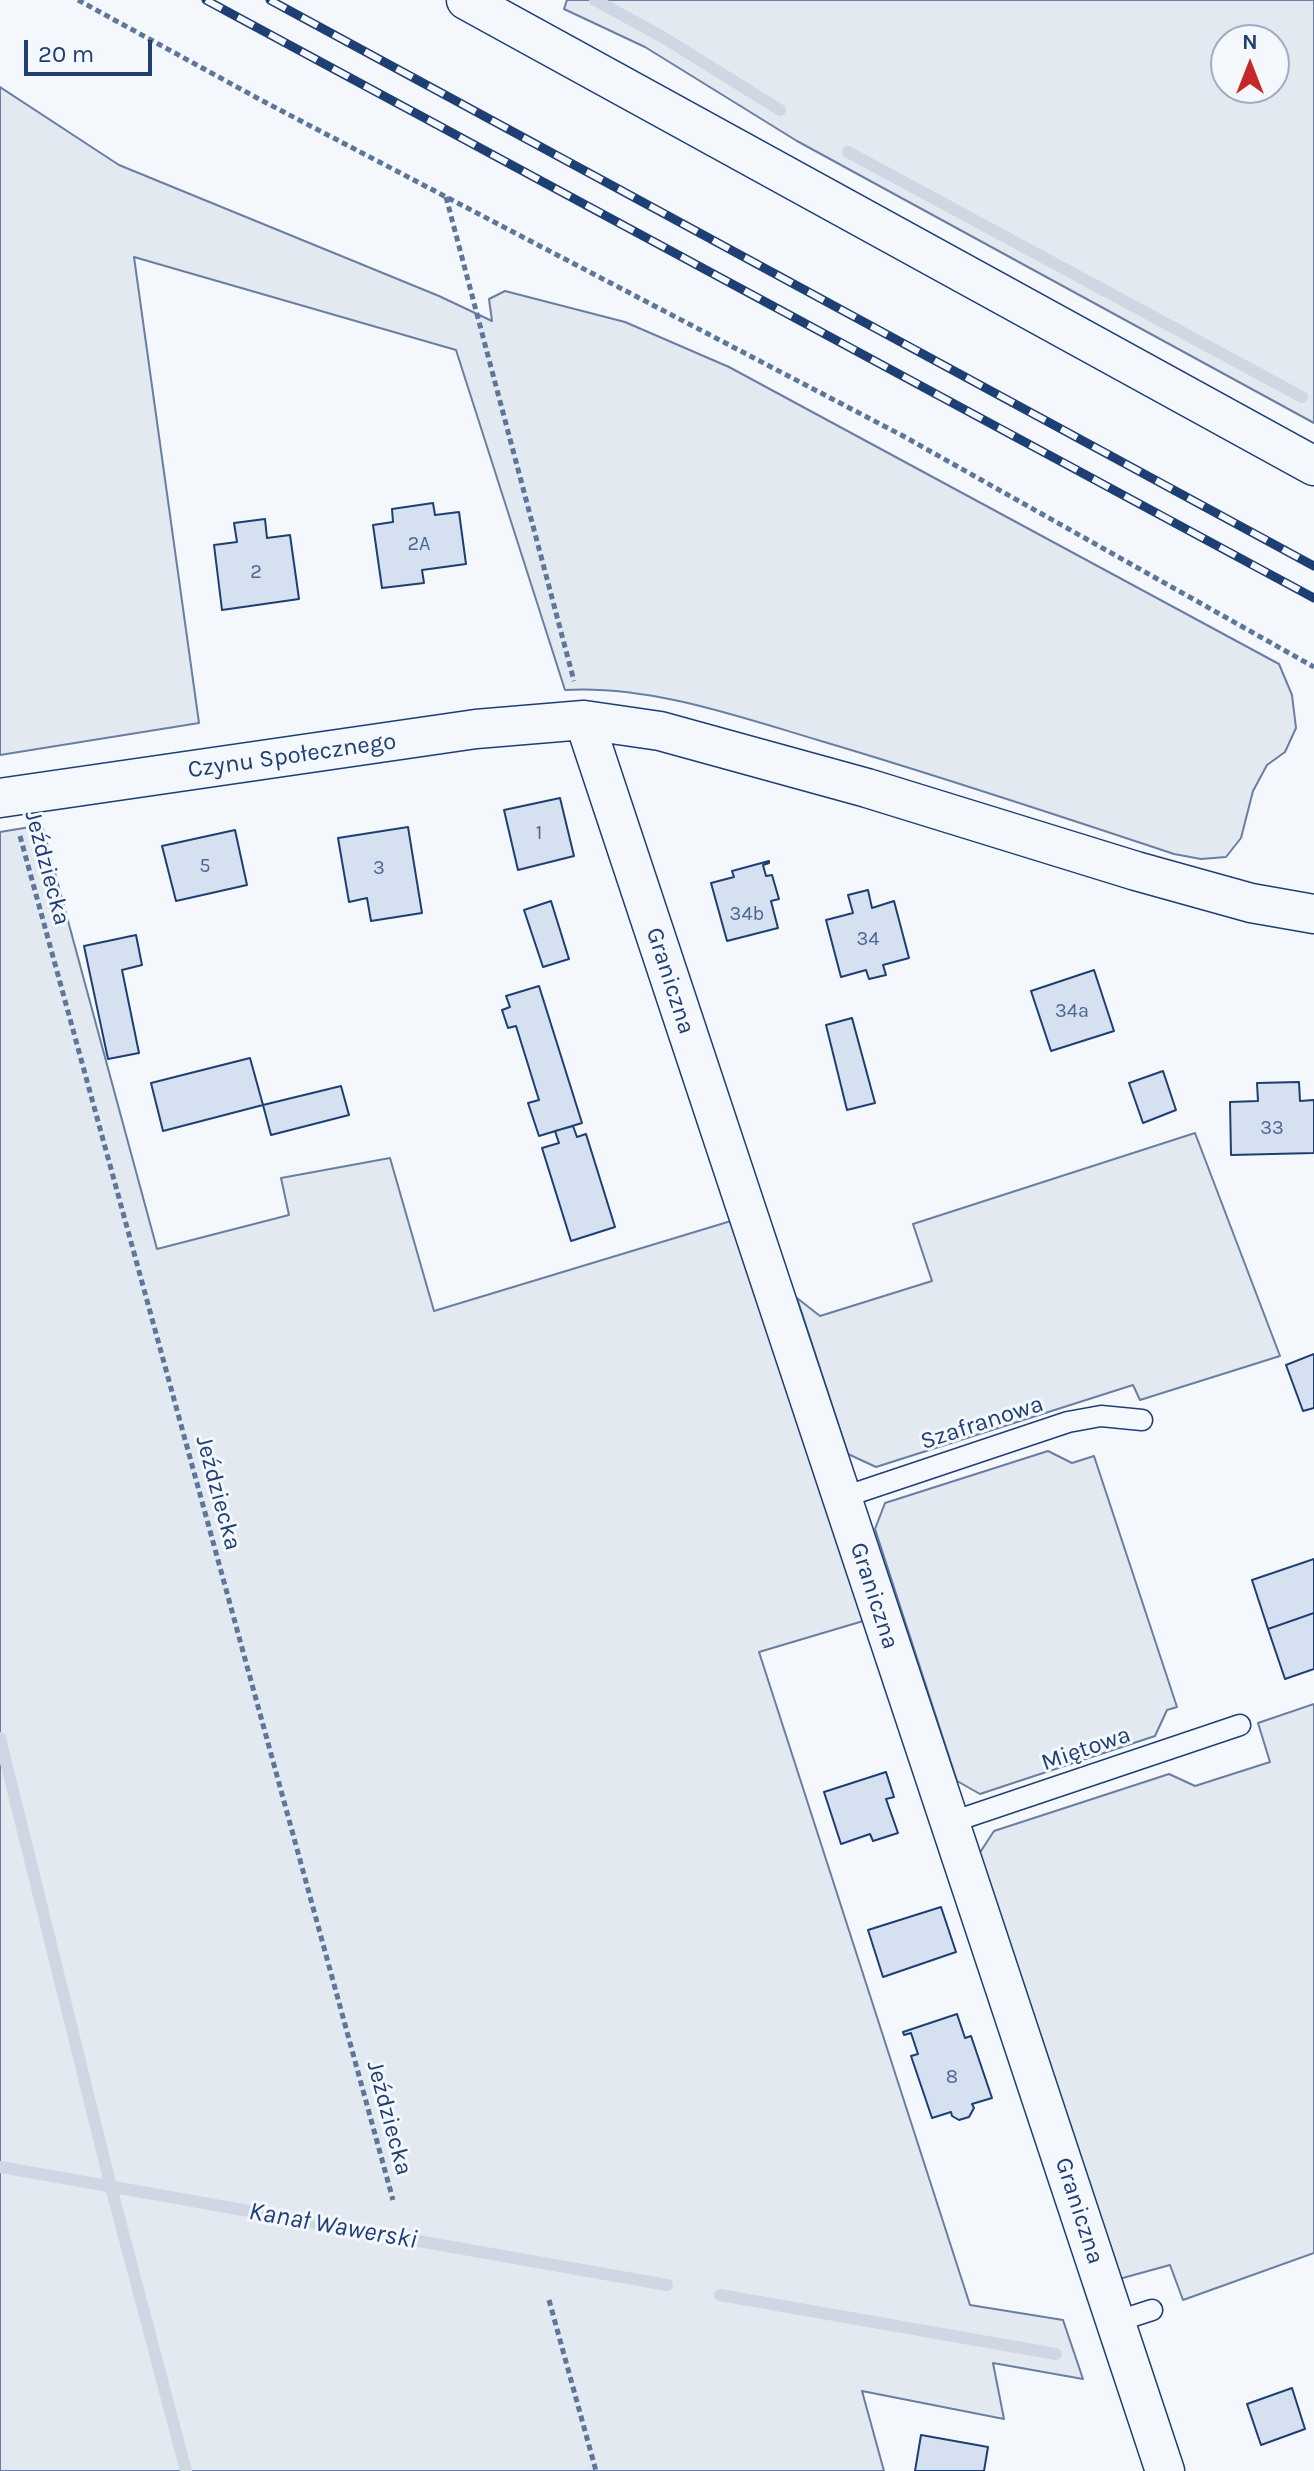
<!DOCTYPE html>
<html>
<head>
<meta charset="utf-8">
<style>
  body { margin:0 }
  #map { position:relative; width:1314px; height:2471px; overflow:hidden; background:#f4f7fb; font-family:Karla,sans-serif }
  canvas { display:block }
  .north { position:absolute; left:1210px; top:24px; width:80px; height:80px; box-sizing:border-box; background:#f4f7fb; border:2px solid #9eadc5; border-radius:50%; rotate:0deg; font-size:22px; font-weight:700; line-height:32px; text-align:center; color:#1d3f73 }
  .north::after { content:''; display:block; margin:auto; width:28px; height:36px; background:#c62828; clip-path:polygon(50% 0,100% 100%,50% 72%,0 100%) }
  .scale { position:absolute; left:24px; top:40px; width:128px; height:36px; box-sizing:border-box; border:4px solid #1d3f73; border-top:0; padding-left:10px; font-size:24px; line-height:28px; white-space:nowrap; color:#1d3f73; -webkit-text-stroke:6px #f4f7fb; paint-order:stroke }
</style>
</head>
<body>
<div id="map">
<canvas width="1314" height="2471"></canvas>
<div class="north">N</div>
<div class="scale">20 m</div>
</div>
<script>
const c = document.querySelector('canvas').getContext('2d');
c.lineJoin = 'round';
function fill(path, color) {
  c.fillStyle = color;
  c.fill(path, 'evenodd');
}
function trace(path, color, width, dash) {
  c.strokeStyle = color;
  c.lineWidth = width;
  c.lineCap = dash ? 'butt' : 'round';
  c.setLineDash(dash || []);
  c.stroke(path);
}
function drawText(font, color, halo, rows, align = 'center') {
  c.font = font + ' Karla,sans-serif';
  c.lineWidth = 6;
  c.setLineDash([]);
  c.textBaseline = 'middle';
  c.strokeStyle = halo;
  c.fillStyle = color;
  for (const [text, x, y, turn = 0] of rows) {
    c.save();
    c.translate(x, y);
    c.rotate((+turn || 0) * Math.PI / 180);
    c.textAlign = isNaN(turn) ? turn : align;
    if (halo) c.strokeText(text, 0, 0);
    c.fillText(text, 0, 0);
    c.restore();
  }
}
const green = new Path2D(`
  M567 0H1314V423L797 141 645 47 564 9ZM1226 40H1274V88H1226Z
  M0 87 119 165 439 296 492 321 489 299 505 291 625 322 729 367 1279 664 1292 695 1296 728 1285 752 1267 765 1253 791 1241 838 1226 857 1201 859 1174 854C1057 815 939 776 821 741 740 717 650 685 565 690L456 350 134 257 199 723 0 755Z
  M42 825 157 1249 289 1215 281 1178 390 1158 434 1311 731 1221 870 1619 759 1652 970 2305 1063 2320 1083 2379 993 2363 1004 2419 862 2391 884 2471H0V832Z
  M1195 1133 1280 1356 1140 1400 1133 1385 876 1467 848 1454 797 1298 820 1316 932 1281 913 1224Z
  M1048 1451 1072 1463 1094 1456 1177 1707 1167 1710 1155 1736 980 1794 957 1781 875 1529 885 1503Z
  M1314 1704V2253L1183 2300 1170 2265 1119 2279 979 1854 994 1831 1169 1774 1195 1786 1270 1762 1258 1723Z`);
const stream = new Path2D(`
  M595 0 661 36 780 110
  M848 152 1302 397
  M0 1738 111 2187 186 2471
  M0 2167 667 2285
  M720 2295 1056 2354`);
const building = new Path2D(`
  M433 503 435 515 459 512 466 564 422 570 424 583 382 588 373 525 393 522 392 509Z
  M265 519 267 538 290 535 299 599 222 610 214 545 237 542 234 523Z
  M560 798 574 856 518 870 504 810Z
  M408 827 422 913 371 921 367 898 349 902 338 838Z
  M235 830 247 885 176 901 162 846Z
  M769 861V863L763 865 766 876 772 875 779 899 771 901 778 928 727 941 711 883 734 877 732 871Z
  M868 890 872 908 894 901 909 958 883 965 886 975 869 979 866 970 841 977 826 920 853 913 848 895Z
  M551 901 569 959 543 967 524 910Z
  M136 935 142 965 122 970 139 1053 108 1059 84 946Z
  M1094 970 1114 1031 1051 1051 1031 991Z
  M539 986 582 1123 539 1136 528 1103 539 1100 516 1026 508 1028 502 1010 510 1007 506 996Z
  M852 1018 875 1103 847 1110 826 1025Z
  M250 1058 263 1105 163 1131 151 1083Z
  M1163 1071 1176 1110 1143 1123 1129 1083Z
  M1299 1082 1300 1101 1314 1100V1153L1231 1155 1230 1102 1258 1101 1257 1083Z
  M341 1086 349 1115 271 1135 263 1105Z
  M573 1126 577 1137 586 1134 615 1227 571 1241 542 1148 559 1143 555 1131Z
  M1314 1354V1408L1303 1411 1286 1365Z
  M1314 1559V1613L1268 1629 1252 1580Z
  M1314 1613V1669L1285 1679 1268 1629Z
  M886 1772 894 1797 886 1799 898 1833 873 1841 870 1834 841 1844 824 1792Z
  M941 1907 956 1952 883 1977 868 1930Z
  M957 2014 965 2038 971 2036 992 2098 972 2104 974 2108 969 2117 959 2120 952 2116 951 2112 932 2118 911 2056 918 2054 911 2033 904 2035 903 2032Z
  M1292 2388 1305 2429 1261 2445 1247 2404Z
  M921 2435 988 2447 984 2471H915Z`);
const path = new Path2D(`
  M78 0 259 99 905 437 1314 667
  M446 197 574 681
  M20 836 393 2200
  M549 2300 596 2471`);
const lane = new Path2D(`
  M841 1498 1068 1422 1101 1416 1142 1420
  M949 1823 1240 1725
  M1115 2322 1152 2310`);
const street = new Path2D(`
  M466 0 1314 466
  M584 720 1165 2471
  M0 798 476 729 584 720 660 731 867 788 1136 871 1251 903 1314 914`);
const rail = new Path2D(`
  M206 0 1314 598
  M270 0 1314 566`);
const numberNames = [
  ["2A",419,544],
  ["2",256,572],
  ["1",539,833],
  ["5",205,866],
  ["3",379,868],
  ["34b",747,914],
  ["34",868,939],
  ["34a",1072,1011],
  ["33",1272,1128],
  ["8",952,2077]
];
const streetNames = [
  ["Czynu Społecznego",292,756,-8],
  ["Jeździecka",47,868,75],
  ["Graniczna",670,981,72],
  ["Szafranowa",982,1423,-18],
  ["Jeździecka",218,1493,75],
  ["Graniczna",874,1596,72],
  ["Miętowa",1086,1749,-19],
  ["Jeździecka",389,2118,75],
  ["Graniczna",1079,2211,72]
];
const waterNames = [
  ["Kanał Wawerski",333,2226,10]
];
fill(green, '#e3e9f0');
trace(green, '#687fa3', 2);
trace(stream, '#cfd7e4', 12);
fill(building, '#d5e0f0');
trace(building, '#1d3f73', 2);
trace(lane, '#1d3f73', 23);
trace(street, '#1d3f73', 41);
trace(path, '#5e769c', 5, [6, 4]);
trace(lane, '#f4f7fb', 20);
trace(street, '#f4f7fb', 38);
trace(rail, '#1d3f73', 9);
trace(rail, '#f4f7fb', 6, [18]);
drawText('20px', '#4b6792', null, numberNames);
drawText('24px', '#1d3f73', '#f4f7fb', streetNames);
drawText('italic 26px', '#1d3f73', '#f4f7fb', waterNames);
</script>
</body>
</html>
